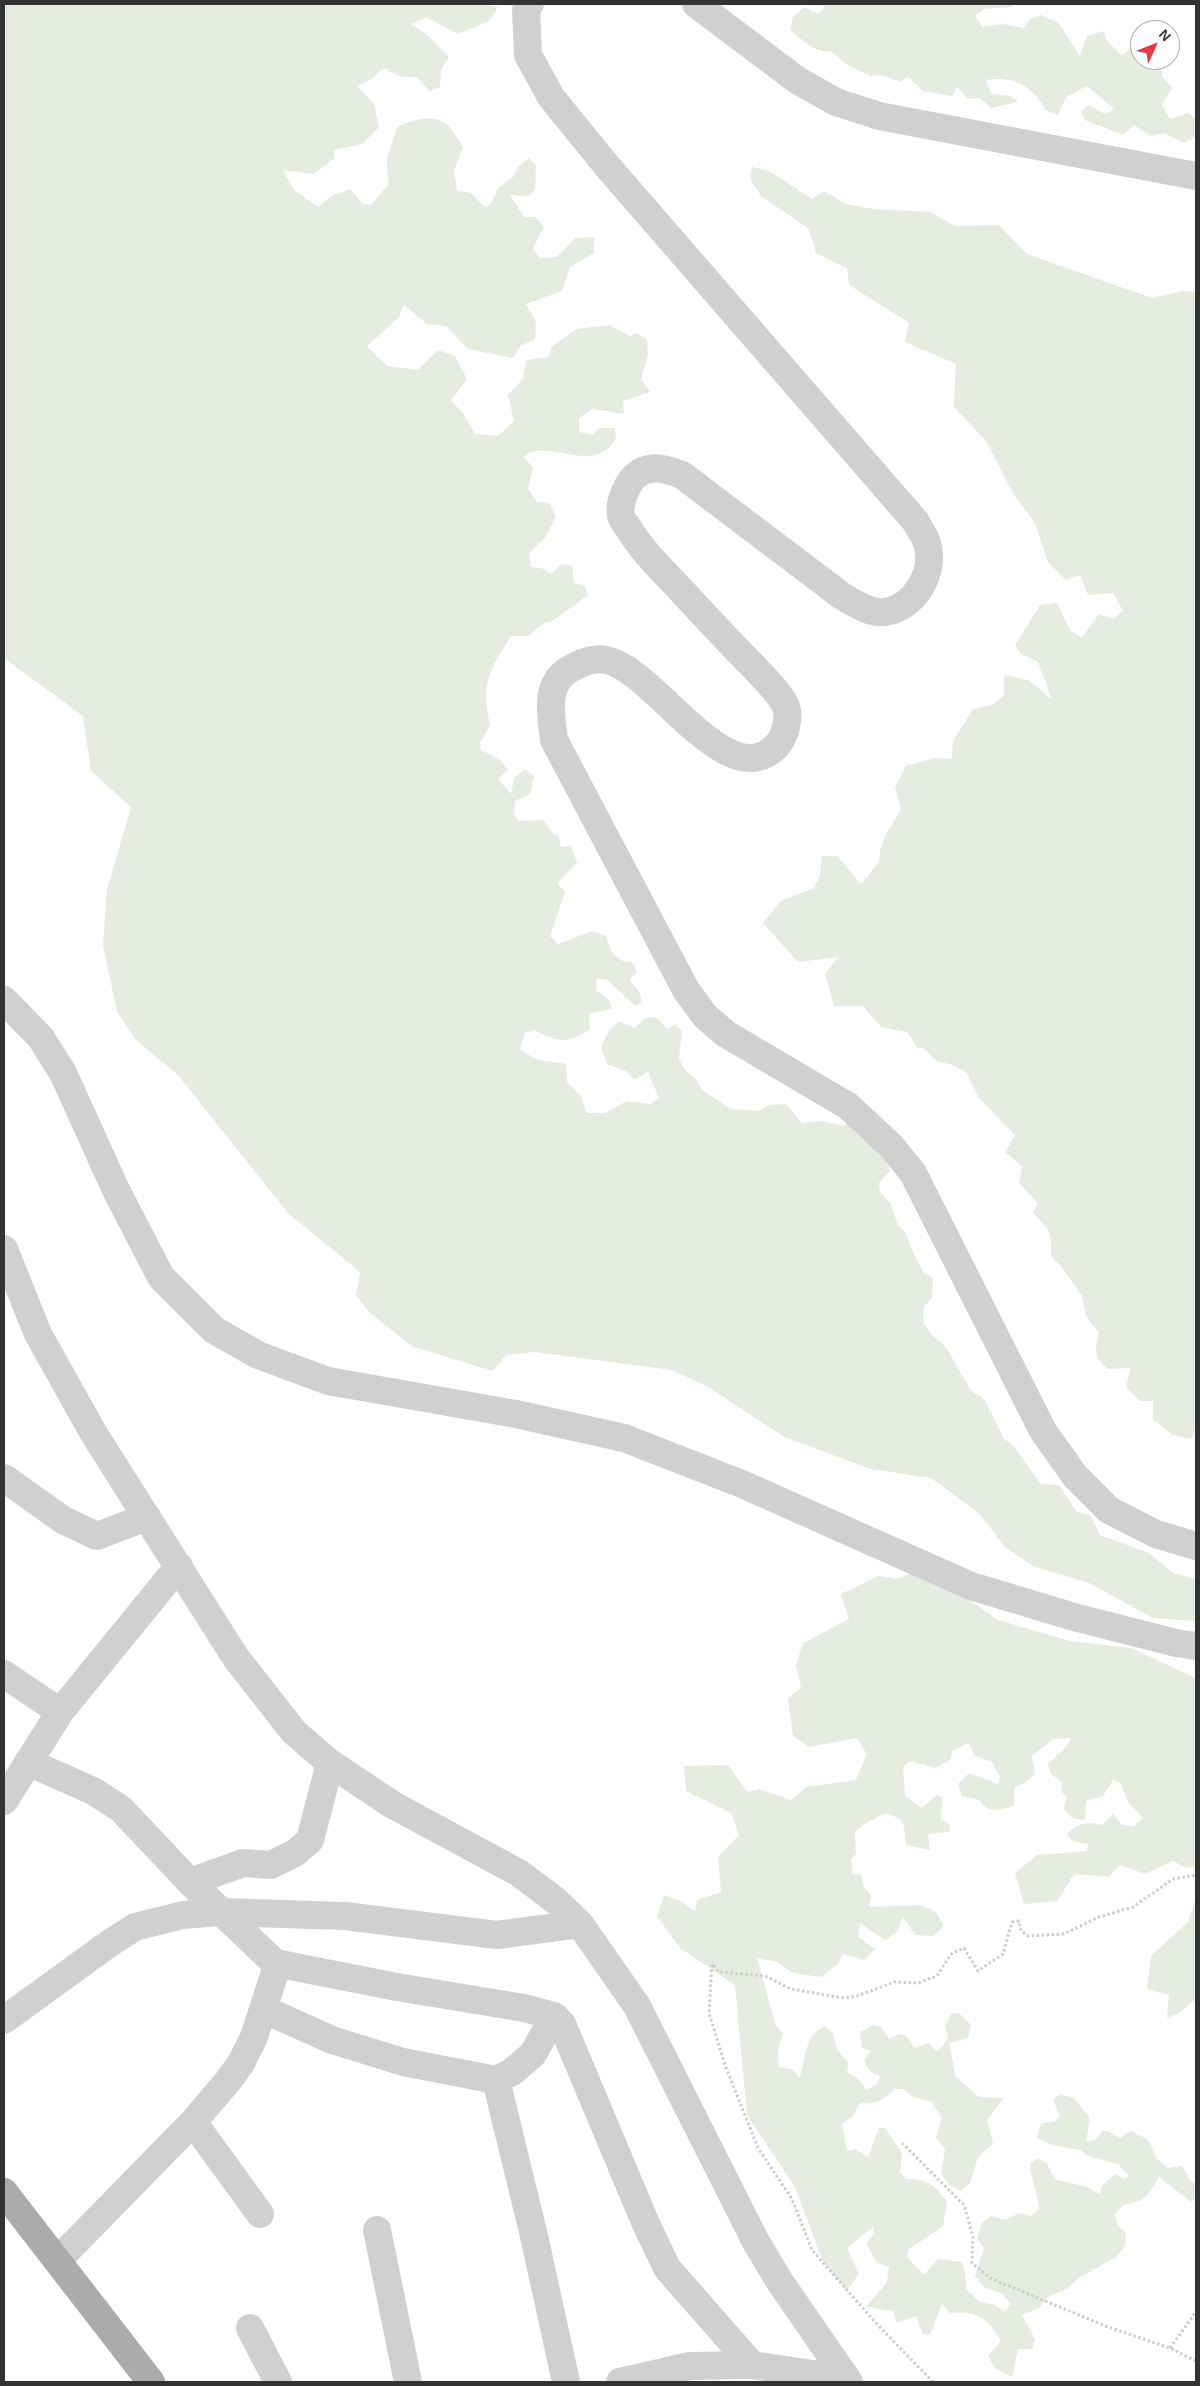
<!DOCTYPE html>
<html>
<head>
<meta charset="utf-8">
<style>
  body { margin:0 }
  #map { position:relative; width:1200px; height:2386px; overflow:hidden; background:#fff; font-family:Helvetica,sans-serif }
  canvas { display:block }
  .frame { position:absolute; inset:0; border:5px solid #333; pointer-events:none }
  .north { position:absolute; left:1130px; top:20px; width:50px; height:50px; box-sizing:border-box; background:#fff; border:1px solid #adadad; border-radius:50%; rotate:46deg; font-size:14px; font-weight:700; line-height:20px; text-align:center; color:#333 }
  .north::after { content:''; display:block; margin:auto; width:18px; height:22px; background:#e63946; clip-path:polygon(50% 0,100% 100%,50% 72%,0 100%) }
</style>
</head>
<body>
<div id="map">
<canvas width="1200" height="2386"></canvas>
<div class="frame"></div>
<div class="north">N</div>
</div>
<script>
const c = document.querySelector('canvas').getContext('2d');
c.lineJoin = 'round';
function fill(path, color) {
  c.fillStyle = color;
  c.fill(path, 'evenodd');
}
function trace(path, color, width, dash) {
  c.strokeStyle = color;
  c.lineWidth = width;
  c.lineCap = dash ? 'butt' : 'round';
  c.setLineDash(dash || []);
  c.stroke(path);
}
const green = new Path2D(`
  M4 4H482L498 7 489 21 458 34 426 17 411 24 426 34 449 57 441 70 440 87 429 91 417 77H402L383 68 373 78 357 86 374 104 379 127 362 144 334 150V158L314 174 283 170 294 190 318 207 331 196 350 189 363 204 371 205 388 185 387 158 397 127C411 121 429 114 443 122 451 126 458 140 463 147L454 171 457 190 471 193 486 208 491 203 498 188 513 177 518 167 529 158 536 165 535 189 529 196 510 195 524 217H535L544 227 533 248 539 258 557 257 575 238 594 237V253L570 267 562 291 526 304 536 322 535 339 520 346 513 358 468 349 446 326 427 324 404 305 399 317 367 346 387 366 418 370 438 350 455 356 467 379 451 401 463 413 475 434 498 436 514 421 508 395 523 379 526 360 549 357 551 347 577 329 610 325 630 336 637 333 647 339 648 355 641 379 650 392 623 401 624 414 592 409 579 418V432L593 435 599 428H615L616 439C613 442 610 448 606 450 581 468 547 438 523 457L533 467 528 489 537 502 549 503 556 517 545 538 529 553 531 567 545 569 551 574 561 564 572 565 574 583 585 586 588 595 554 620 541 625 528 636H511C489 672 481 681 490 725L480 743 481 750 499 759 508 770 498 779 511 794 514 778 525 769 534 776 530 794 515 801 514 813 519 821 543 820 553 834 558 835 561 847 571 846 577 863 557 883 565 892 550 936 558 944 592 931 606 936C611 951 614 962 632 962L637 972 629 980 640 993 642 1003 635 1006 608 980 597 978 596 990 610 1001 612 1009 589 1013 590 1029C566 1045 559 1042 534 1030L525 1033 520 1050 538 1060 566 1064 567 1082 581 1096 587 1113H605L627 1101 651 1104 659 1098 648 1072 634 1080 626 1071 607 1064 601 1047 608 1032 619 1021 635 1028 645 1018 656 1017 667 1029 675 1024 682 1031 679 1059 685 1070 696 1079 702 1090 731 1109 759 1111 770 1105 786 1104 802 1123 822 1121 843 1126 850 1122 886 1157 890 1171 879 1183 880 1192 890 1203 898 1225 905 1232 914 1254 924 1273 933 1278 932 1298 924 1307 923 1322 931 1334 946 1347 971 1391 984 1399 1004 1439 1013 1445 1041 1484 1059 1485 1077 1512 1090 1515 1100 1535 1149 1553 1173 1573 1196 1579V1621L1153 1618 1089 1583 1033 1566 1005 1547 979 1513 931 1478 871 1469 784 1437 708 1387 672 1370 534 1352 506 1355 493 1371 411 1346 368 1311 356 1295 360 1272 288 1213 178 1075 136 1040 117 1012 103 945 107 890 131 807 91 771 83 716 4 658Z
  M824 4H1015L1012 7 985 9 975 15 982 27 1003 24 1024 28 1030 19 1041 15 1058 22 1080 56 1087 36 1103 31 1108 42 1122 56 1132 46 1140 52V60H1163L1162 76 1172 88 1162 104 1170 119 1188 113 1196 119V139L1194 137 1184 143 1164 133 1150 136 1134 125 1123 135 1085 120 1081 112 1088 105 1105 114 1114 109 1087 86 1066 97 1058 115 1045 110C1033 85 1013 76 986 80L991 94 1011 96 1018 102 991 108 980 98 968 99 957 87 952 96 923 91 908 77 900 82 883 75 871 76 846 64 831 51C816 54 801 39 790 30L793 17 804 7 818 14 824 8Z
  M752 167 769 171 812 199 824 191 846 204 873 209 930 212 955 226 999 225 1027 254 1152 298 1182 291 1196 292V1427L1191 1439 1172 1435 1153 1419V1401H1140L1126 1387 1131 1368 1107 1369 1097 1358 1096 1346 1099 1333 1086 1316 1082 1296 1062 1268 1051 1256C1053 1233 1049 1229 1033 1213L1038 1203 1019 1183 1022 1166 1005 1152 1015 1135 979 1098 967 1073 953 1065 936 1061 925 1049 917 1047 907 1032 881 1027 863 1006H834L825 974 838 957 798 962 763 923 781 901 814 888 820 875 822 856H837L861 884 879 862 880 850 887 832 901 810 895 787 906 766 935 758 952 759 953 741 973 709 992 705 1004 695V675L1028 680 1052 699 1038 662 1021 654 1015 645 1040 605 1057 603 1070 630 1082 638 1099 614 1113 619 1123 611 1113 593 1088 595 1080 575 1066 580 1048 562 1035 523 1014 495 986 441 954 407 956 364 905 342 909 323 849 285 847 268 816 253 809 229 761 196 750 179Z
  M914 1573 964 1596 998 1620 1070 1641 1131 1648 1196 1678V1867L1186 1868 1173 1861 1145 1874 1121 1865 1108 1877 1074 1874 1057 1901 1024 1904 1015 1873 1037 1855 1087 1851 1088 1844 1072 1841 1067 1834C1079 1822 1086 1822 1102 1825L1113 1814 1122 1825 1134 1826 1143 1818 1128 1802 1120 1782 1113 1780 1103 1796 1086 1801 1085 1820 1072 1818 1064 1809 1067 1797 1061 1791 1062 1782 1051 1774 1048 1764 1066 1747 1071 1738 1053 1739 1032 1756 1035 1774 1025 1783 1014 1788V1806C999 1810 989 1814 979 1800L962 1796 958 1784 969 1773 998 1784 1000 1777 992 1762 975 1756 969 1743 952 1751 951 1759 936 1768 910 1761 903 1767 905 1796 922 1808 937 1795 942 1798 941 1819 950 1825 949 1832 928 1834 930 1850 906 1845 904 1826 900 1819 886 1813 864 1824 855 1832 856 1854 851 1859 853 1875 861 1874 863 1886 871 1895 869 1907 921 1905 936 1912 944 1926 933 1936 915 1935 903 1917 897 1932 885 1940 860 1923 858 1937 875 1949 864 1960 843 1954 838 1964 821 1977 793 1973 777 1962 757 1958 776 2026 783 2033 778 2049 779 2067 794 2070 799 2079C806 2063 803 2035 825 2026L833 2033 837 2050 849 2063 847 2072 860 2080 866 2090 877 2084 880 2076 870 2071 864 2061 871 2051 862 2048 860 2032 873 2025 881 2027 889 2039 899 2034 907 2036 914 2048 929 2043 936 2051 941 2048 948 2038 945 2026 951 2013H959L971 2025 968 2038 949 2043 956 2077 979 2097 1004 2098 987 2120 993 2143 978 2157 970 2183 961 2191 949 2185 941 2174 945 2149 936 2138 942 2118 931 2101 915 2098 903 2089H894C883 2101 876 2104 860 2103L852 2117 842 2124 847 2151 855 2149 868 2157 879 2128H885L902 2153 900 2172 906 2179C928 2179 935 2185 947 2202L943 2226 908 2250 907 2257 924 2275 938 2259 962 2262 965 2273 966 2289 980 2302 995 2305 1005 2312 1011 2304 1002 2293 985 2288 975 2276 984 2248 977 2238 982 2223 991 2216 1005 2220 1019 2213 1031 2216 1039 2209C1038 2193 1031 2180 1030 2164L1038 2158 1047 2164 1056 2180 1084 2186 1100 2194 1102 2186 1115 2174 1125 2179 1129 2176 1118 2164 1088 2156 1080 2150 1052 2145 1037 2138 1041 2123 1054 2122 1060 2116 1053 2100 1060 2094 1074 2098 1090 2118 1086 2142 1097 2139 1102 2131H1108L1120 2138 1131 2131 1147 2139 1157 2159 1168 2168 1182 2166 1191 2181 1196 2185V2197L1191 2202 1159 2177C1150 2193 1144 2203 1125 2204L1115 2214 1118 2226 1126 2233 1125 2246 1116 2257 1077 2279 1067 2289 1049 2296 1039 2308 1022 2315 1035 2339 1032 2349H1018L1012 2377 995 2368 988 2356 1001 2341C989 2319 976 2310 950 2313L942 2304 930 2335 923 2334 916 2316 896 2323 893 2311 866 2307 887 2282 889 2267 877 2263 866 2243 874 2234V2226L847 2248 859 2274 847 2290 823 2262 795 2187 747 2115 735 1985 680 1948 657 1916 664 1895 680 1901 695 1911 697 1900 721 1892 718 1857 739 1835 731 1813 686 1791 684 1766 728 1765 747 1792 759 1789 791 1800 806 1787 856 1780 867 1754 856 1738 809 1747 793 1736 788 1699 801 1687 796 1665 803 1643 849 1619 841 1594 879 1576 896 1579Z
  M1196 1897V2003L1194 2000 1181 2012 1167 2018 1169 1995 1147 1989 1151 1956 1188 1922Z`);
const path = new Path2D(`
  M902 2143 964 2205 973 2237 972 2263 992 2279 1108 2327 1170 2348 1196 2361
  M1170 2348 1196 2312
  M933 2382 874 2321 812 2250 792 2199 758 2148 725 2065 709 2013 712 1964 719 1972 765 1976 791 1989 844 1998 857 1996 894 1982 918 1983 937 1976 951 1954 964 1948 978 1971 1003 1954 1012 1922 1019 1921 1021 1931 1028 1936 1064 1934 1099 1917 1133 1907 1173 1879 1196 1875`);
const minor = new Path2D(`
  M530 4 526 9 528 55 551 97 607 166 916 522C919 529 925 536 927 543 936 571 915 608 885 612 870 614 854 603 842 596L682 475C668 470 654 464 639 473 628 480 618 503 621 516 622 520 627 526 629 529 643 552 662 570 680 589 704 615 728 641 753 666 762 676 782 695 786 707 790 717 785 735 779 743 730 802 654 668 606 660 593 657 581 663 570 669 544 683 551 715 554 740L686 990 705 1016 726 1034 848 1106 891 1146 913 1173 1043 1431 1075 1476 1109 1510 1156 1534 1196 1546
  M696 4 797 80 836 102 879 116 1196 176
  M4 1000 41 1038 63 1073 116 1190 161 1277 214 1330 258 1355 328 1381 516 1414 624 1438 742 1484 971 1586 1074 1617 1176 1643 1196 1646
  M4 1249 38 1334 94 1434 236 1658 294 1732 330 1763 393 1805 519 1873 555 1900 580 1924 637 2006 756 2242 780 2282 849 2382
  M4 1478 63 1520 97 1536 147 1517
  M4 1674 60 1712 179 1566
  M28 1762 93 1791 121 1809 190 1882
  M4 1801 60 1712
  M275 1963 397 1987 524 2008 554 2016 562 2024 646 2224 667 2268 752 2365
  M263 2009 332 2040 403 2062 496 2080 512 2072 533 2054 554 2016
  M4 2020 110 1943 135 1927 183 1915 220 1912 345 1916 497 1935 580 1924
  M496 2080 534 2236 566 2382
  M193 2122 260 2214
  M377 2230 408 2382
  M58 2260 193 2122 228 2081 241 2063 254 2037 275 1972V1963L190 1882 243 1863 271 1865 295 1853 310 1840 330 1763
  M250 2328 278 2382
  M620 2382 690 2366 752 2365 846 2379`);
const major = new Path2D(`
  M4 2192 151 2382`);
fill(green, '#e6ecdf');
trace(path, '#cdcdcd', 3, [2.5, 2.5]);
trace(minor, '#d0d0d0', 28);
trace(major, '#ababab', 28);
</script>
</body>
</html>
